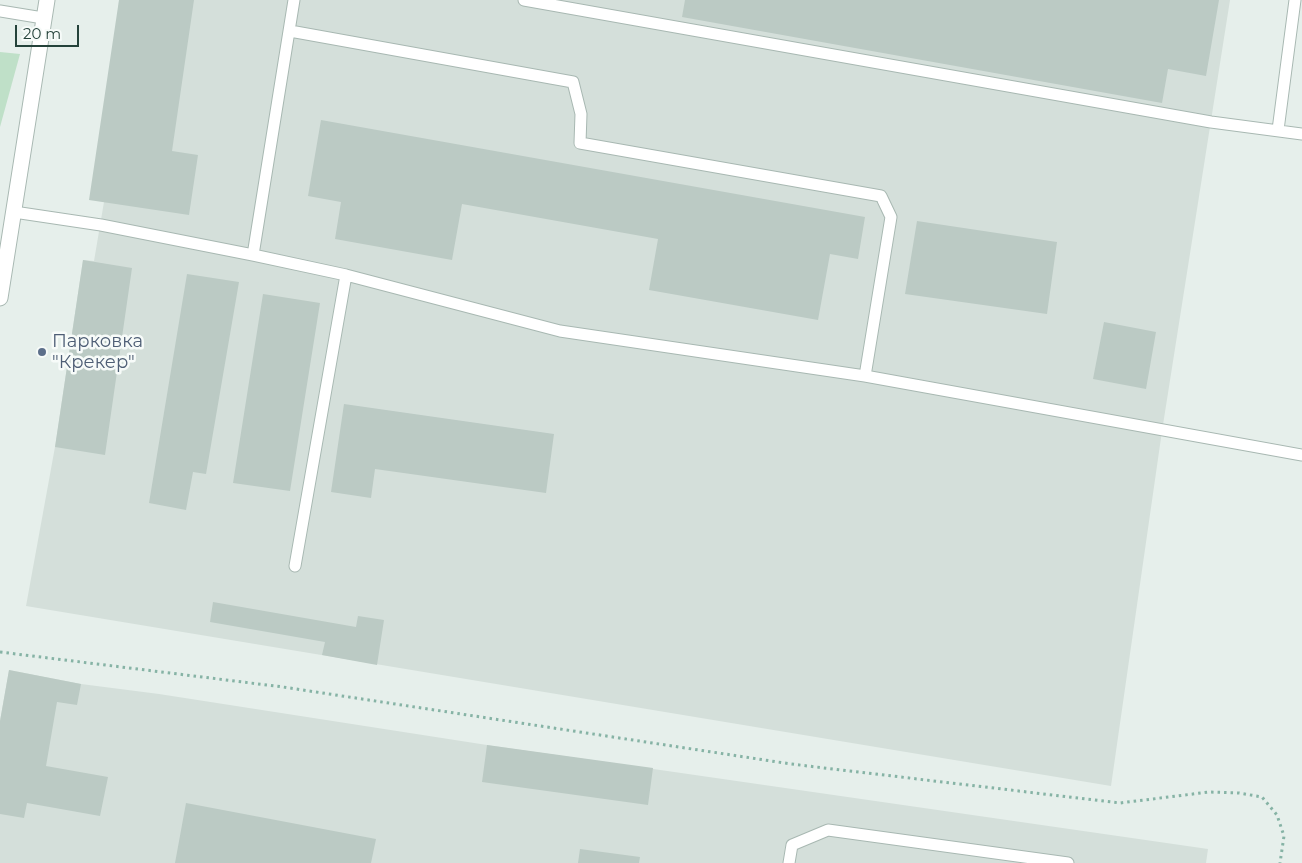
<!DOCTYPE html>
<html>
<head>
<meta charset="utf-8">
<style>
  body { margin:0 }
  #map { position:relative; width:1302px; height:863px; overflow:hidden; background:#e6efeb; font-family:Montserrat,sans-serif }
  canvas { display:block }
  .scale { position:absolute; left:15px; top:25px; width:64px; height:22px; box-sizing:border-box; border:2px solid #24423a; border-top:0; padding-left:6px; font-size:15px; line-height:18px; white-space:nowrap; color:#24423a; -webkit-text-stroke:4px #f7fbf9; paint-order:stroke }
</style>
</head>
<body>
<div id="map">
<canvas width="1302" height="863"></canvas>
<div class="scale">20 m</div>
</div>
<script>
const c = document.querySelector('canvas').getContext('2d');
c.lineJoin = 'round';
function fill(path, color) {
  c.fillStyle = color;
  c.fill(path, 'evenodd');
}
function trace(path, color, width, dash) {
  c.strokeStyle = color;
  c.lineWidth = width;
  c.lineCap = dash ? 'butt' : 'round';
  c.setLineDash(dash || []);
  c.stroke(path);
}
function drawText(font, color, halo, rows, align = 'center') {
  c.font = font + ' Montserrat,sans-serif';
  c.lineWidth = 5;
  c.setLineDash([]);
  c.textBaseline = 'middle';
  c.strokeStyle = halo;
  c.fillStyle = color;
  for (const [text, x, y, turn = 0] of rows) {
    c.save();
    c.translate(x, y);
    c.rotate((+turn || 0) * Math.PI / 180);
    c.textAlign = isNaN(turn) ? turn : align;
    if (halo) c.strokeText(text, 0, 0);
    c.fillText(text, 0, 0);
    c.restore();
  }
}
const built = new Path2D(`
  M119 0H1230L1162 431 1111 786 26 606 55 447 83 260 94 261 104 202Z
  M9 670 81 684 159 694 487 745 1208 849 1206 863H0V721Z`);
const green = new Path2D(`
  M0 52 20 54 0 127Z`);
const building = new Path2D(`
  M119 0H194L172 151 198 155 189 215 89 200Z
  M685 0H1219L1206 76 1168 69 1162 103 682 17Z
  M321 120 865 217 858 259 830 254 818 320 649 290 658 239 462 204 452 260 335 239 341 202 308 196Z
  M917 221 1057 242 1047 314 905 294Z
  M83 260 132 268 105 455 55 447Z
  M187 274 239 282 206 474 193 472 186 510 149 503Z
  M263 294 320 303 290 491 233 483Z
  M1104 322 1156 332 1146 389 1093 379Z
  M344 404 554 434 546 493 375 469 371 498 331 492Z
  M213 602 356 627 358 616 384 620 377 665 322 655 325 642 210 622Z
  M9 670 81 684 77 705 57 702 46 766 108 777 100 816 27 803 24 818 0 814V721Z
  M487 745 653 768 648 805 482 782Z
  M186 803 376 839 371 863H175Z
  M580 849 640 857 639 863H578Z`);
const path = new Path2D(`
  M0 652 283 687 791 764 1120 803 1209 792 1239 793 1262 797 1277 815 1284 836 1280 863`);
const lane = new Path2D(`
  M524 0 1211 122 1302 134
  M0 11 43 18
  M290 31 573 82 581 114 580 143 881 196 891 217 865 376
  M1278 130 1295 0
  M14 212 101 225 253 255 346 275 560 331 865 376 1302 455
  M253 255 294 0
  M295 566 346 275
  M789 863 792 845 828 830 1068 863`);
const street = new Path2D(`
  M0 298 47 0`);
const markers = [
  [42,352,5,"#5c6f8a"]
];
const serviceNames = [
  ["Парковка",52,342],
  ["\"Крекер\"",52,363]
];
fill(built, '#d4dfda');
fill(green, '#bfe0c8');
fill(building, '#bbcac4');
trace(lane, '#a8b8b2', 13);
trace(street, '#a8b8b2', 17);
trace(path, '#86b3a5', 3, [2.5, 4]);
trace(lane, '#fff', 11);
trace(street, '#fff', 15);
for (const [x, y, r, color] of markers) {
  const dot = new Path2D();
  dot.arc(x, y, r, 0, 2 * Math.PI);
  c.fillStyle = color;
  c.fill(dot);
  trace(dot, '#f7fbf9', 2);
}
drawText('18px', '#4e5e75', '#f7fbf9', serviceNames, 'left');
</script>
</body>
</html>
